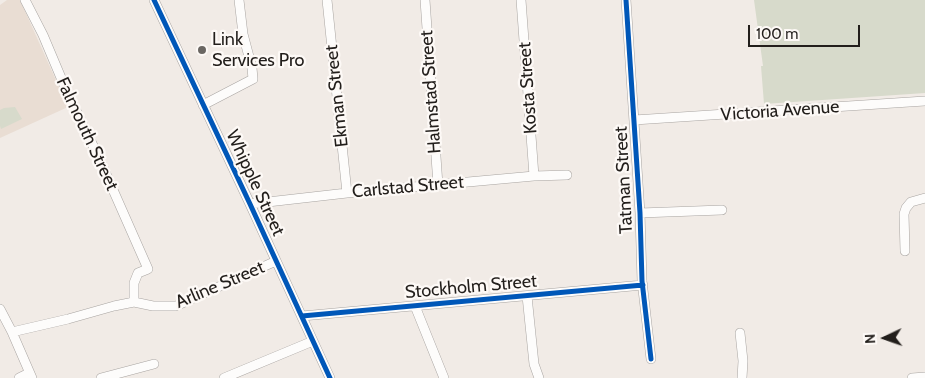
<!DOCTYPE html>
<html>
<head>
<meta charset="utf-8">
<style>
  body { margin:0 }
  #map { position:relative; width:925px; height:378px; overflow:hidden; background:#f1ebe6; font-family:Cabin,sans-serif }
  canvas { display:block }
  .north { position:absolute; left:860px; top:313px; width:50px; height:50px; -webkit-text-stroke:4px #fdf9f6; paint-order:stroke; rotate:267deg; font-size:14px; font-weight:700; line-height:20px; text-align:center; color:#221e1b }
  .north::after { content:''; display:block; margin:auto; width:18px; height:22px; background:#221e1b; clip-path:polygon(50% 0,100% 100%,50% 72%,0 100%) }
  .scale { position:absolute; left:748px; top:25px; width:112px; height:22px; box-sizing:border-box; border:2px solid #221e1b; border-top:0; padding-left:6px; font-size:15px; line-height:18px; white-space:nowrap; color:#221e1b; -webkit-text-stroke:4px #fdf9f6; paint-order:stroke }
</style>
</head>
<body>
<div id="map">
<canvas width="925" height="378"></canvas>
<div class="north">N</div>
<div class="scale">100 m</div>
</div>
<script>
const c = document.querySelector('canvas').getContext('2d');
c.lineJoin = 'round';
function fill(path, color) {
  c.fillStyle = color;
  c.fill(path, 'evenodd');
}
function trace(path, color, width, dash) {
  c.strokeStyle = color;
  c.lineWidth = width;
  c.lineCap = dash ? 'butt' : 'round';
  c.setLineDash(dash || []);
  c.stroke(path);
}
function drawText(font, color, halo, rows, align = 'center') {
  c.font = font + ' Cabin,sans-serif';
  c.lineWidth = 4.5;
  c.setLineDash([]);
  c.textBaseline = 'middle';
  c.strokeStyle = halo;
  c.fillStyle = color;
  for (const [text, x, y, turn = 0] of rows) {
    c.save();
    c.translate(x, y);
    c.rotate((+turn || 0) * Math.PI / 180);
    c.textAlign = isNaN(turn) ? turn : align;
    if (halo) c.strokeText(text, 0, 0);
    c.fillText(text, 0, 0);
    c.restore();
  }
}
const built = new Path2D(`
  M7 0H20L68 107 0 138V5Z`);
const green = new Path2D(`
  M754 0H925V93L764 104 761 66H763Z
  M15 107 22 119 1 129 0 126V110L4 108Z`);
const minor = new Path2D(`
  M25 0 43 35 67 92 99 158 148 269 138 273 134 283V302
  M154 0 250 204 330 378
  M327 0 347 193
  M425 0 438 185
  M521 0 534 176
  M626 0 640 213 642 281 651 359
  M203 105 253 79 252 68 243 34 239 0
  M634 120 925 101
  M250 204 347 193 534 176 567 175
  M640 213 722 210
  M905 251 904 214 906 208 911 202 925 198
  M527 296 534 364 539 378
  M415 306 444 378
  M0 309 12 332 32 378
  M302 316 643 285
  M12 332 68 319 114 306 134 302 153 306H176L276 261
  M740 333 743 361 742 378
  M19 378 29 373
  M101 378 154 364
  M224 378 313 341
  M912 378 925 377`);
const cycleway = new Path2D(`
  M154 0 250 204 330 378
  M626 0 640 213 642 281 651 359
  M302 316 643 285`);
const markers = [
  [202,50,5,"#6a6662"]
];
const poiNames = [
  ["Link",212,40],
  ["Services Pro",212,61]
];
const streetNames = [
  ["Kosta Street",528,88,-94],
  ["Halmstad Street",431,92,-94],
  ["Ekman Street",337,96,-96],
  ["Victoria Avenue",780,111,-4],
  ["Falmouth Street",87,134,65],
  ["Tatman Street",624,180,-93],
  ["Whipple Street",255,183,65],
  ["Carlstad Street",408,187,-5],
  ["Arline Street",220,285,-23],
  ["Stockholm Street",471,287,-5]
];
fill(built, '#e9ddd3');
fill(green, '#d7dacb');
trace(minor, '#a8a4a1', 10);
trace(minor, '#fdfcfb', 9);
trace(cycleway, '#0057b8', 5);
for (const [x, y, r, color] of markers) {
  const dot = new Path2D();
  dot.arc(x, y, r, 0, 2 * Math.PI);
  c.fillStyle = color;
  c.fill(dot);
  trace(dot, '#fdf9f6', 2);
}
drawText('18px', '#221e1b', '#fdf9f6', poiNames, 'left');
drawText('18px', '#221e1b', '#fdf9f6', streetNames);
</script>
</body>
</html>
